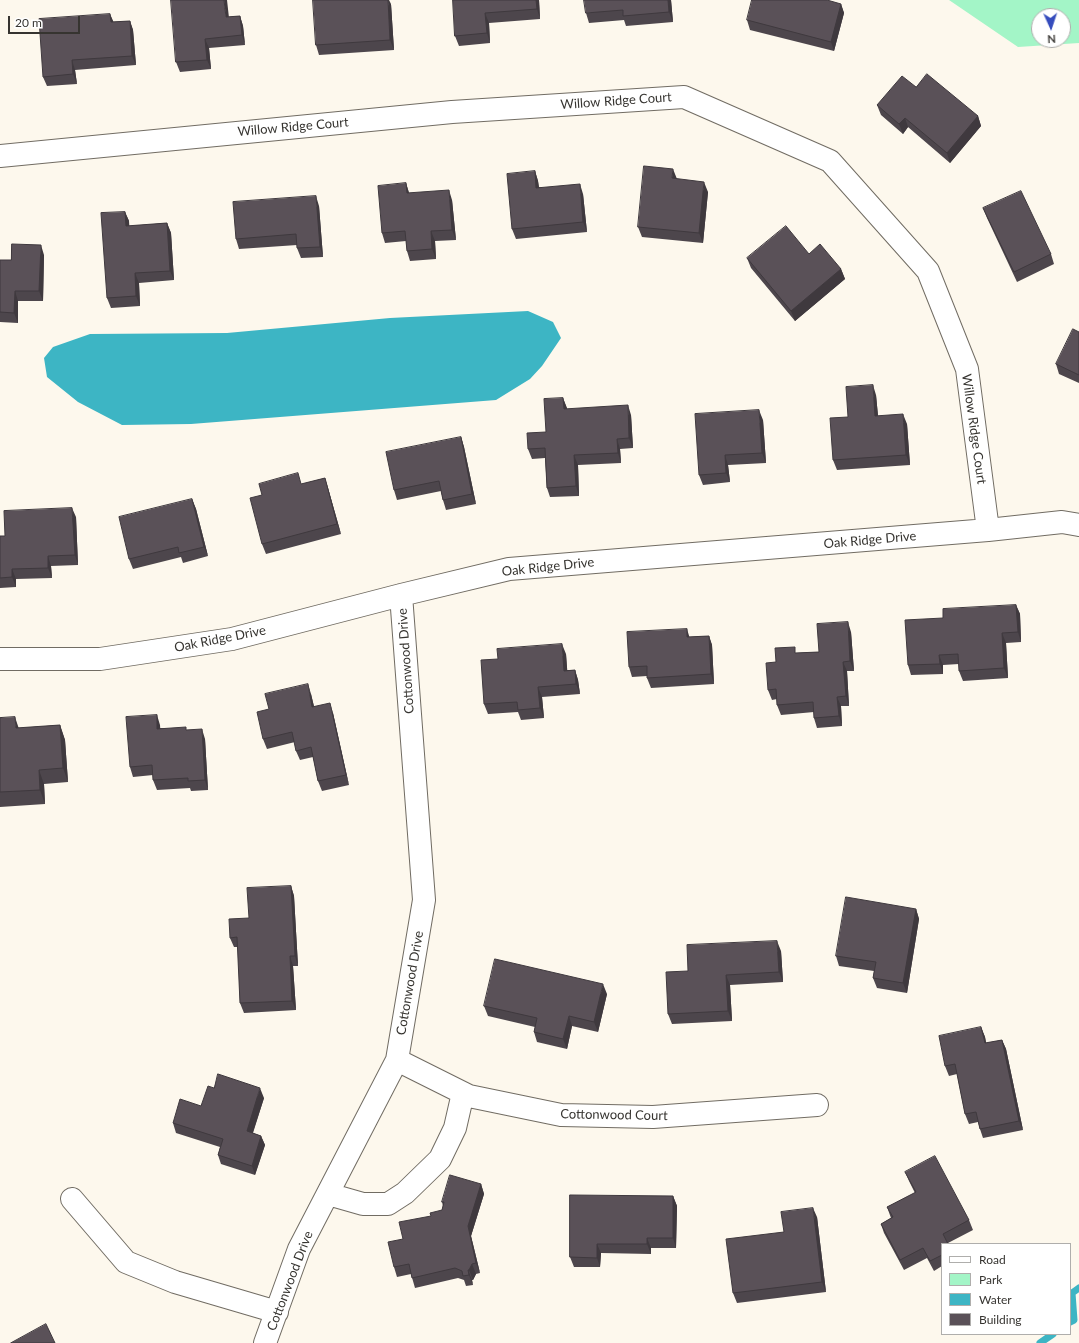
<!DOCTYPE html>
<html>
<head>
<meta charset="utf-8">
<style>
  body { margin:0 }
  #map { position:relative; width:1079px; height:1343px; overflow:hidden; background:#fdf8ed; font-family:Lato,sans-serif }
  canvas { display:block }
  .legend { position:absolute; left:941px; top:1243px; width:130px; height:92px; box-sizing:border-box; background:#fff; border:1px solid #afaeac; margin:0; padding:5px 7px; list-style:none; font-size:12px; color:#363430 }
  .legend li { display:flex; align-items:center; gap:8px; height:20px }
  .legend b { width:20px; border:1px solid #afaeac }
  .north { position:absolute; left:1031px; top:8px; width:40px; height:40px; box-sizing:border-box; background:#fff; border:1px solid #afaeac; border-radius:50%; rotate:177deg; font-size:11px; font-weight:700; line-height:16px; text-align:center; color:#363430 }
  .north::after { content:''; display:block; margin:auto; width:14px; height:18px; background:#354cbd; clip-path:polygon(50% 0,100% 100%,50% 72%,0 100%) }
  .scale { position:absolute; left:8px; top:16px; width:72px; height:18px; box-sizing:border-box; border:2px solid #363430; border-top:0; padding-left:5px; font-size:12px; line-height:14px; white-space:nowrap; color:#363430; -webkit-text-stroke:3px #fff; paint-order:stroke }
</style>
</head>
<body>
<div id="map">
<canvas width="1079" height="1343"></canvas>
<ul class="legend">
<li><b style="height:5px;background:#fff"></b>Road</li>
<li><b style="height:11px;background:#a3f5c7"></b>Park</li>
<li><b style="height:11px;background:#3db5c4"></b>Water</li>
<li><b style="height:11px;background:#5a5158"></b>Building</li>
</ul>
<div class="north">N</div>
<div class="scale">20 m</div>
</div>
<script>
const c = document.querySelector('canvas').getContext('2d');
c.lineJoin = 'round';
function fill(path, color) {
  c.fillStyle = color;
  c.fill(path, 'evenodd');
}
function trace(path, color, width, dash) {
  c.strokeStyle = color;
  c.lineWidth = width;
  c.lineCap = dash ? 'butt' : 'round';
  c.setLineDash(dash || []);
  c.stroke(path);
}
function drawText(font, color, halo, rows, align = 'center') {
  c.font = font + ' Lato,sans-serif';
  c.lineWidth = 4;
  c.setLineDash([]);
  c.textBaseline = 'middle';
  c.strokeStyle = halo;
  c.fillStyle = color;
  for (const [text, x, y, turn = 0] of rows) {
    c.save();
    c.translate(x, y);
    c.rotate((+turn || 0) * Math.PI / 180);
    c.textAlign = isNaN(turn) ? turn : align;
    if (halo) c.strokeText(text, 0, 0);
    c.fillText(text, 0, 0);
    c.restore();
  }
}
const green = new Path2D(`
  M949 0H1079V43L1018 47ZM1039 16H1063V40H1039Z`);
const water = new Path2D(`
  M528 311 553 322 561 338 542 366 530 379 496 400 191 424 122 425 78 402 47 377 44 358 53 347 90 334 227 333 390 318Z`);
const stream = new Path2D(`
  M1070 1322 1074 1320 1072 1293 1079 1288
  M1040 1343 1053 1334`);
const minor = new Path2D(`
  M0 156 452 112 684 97 830 161 928 271 967 369 988 530
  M0 659H100L232 639 401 595 509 569 988 530 1062 522 1079 525
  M397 1060 469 1096 561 1115 653 1117 817 1105
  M328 1194 363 1204H388L405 1193 440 1159 455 1128 463 1093
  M72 1199 126 1262 175 1282 277 1312
  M265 1343 299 1249 397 1060 424 900 401 595`);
const wall = new Path2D(`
  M453 0H539L540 19 489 23 490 43 459 46 455 36Z
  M671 0 673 22 626 26 624 20 589 23 586 13Z
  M391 4 394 50 319 55 316 45Z
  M841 4 844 13 834 51 750 30 747 20Z
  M110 14 113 22 130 21 133 30 136 65 75 70 77 84 47 86 43 77Z
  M240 16 243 26 245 45 209 48 211 69 180 72 176 62 229 17Z
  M916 87 978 116 981 126 950 163 908 127 903 134 881 115 877 105Z
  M535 171 538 181 539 187 583 194 587 232 516 239 512 229Z
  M677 179 708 192 703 243 642 237 638 227Z
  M406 183 409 193 452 200 456 240 435 241 436 259 410 261 407 251 406 241 385 243 382 233Z
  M319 206 323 257 301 258 297 248V245L239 249 236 239Z
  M983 208 1051 254 1054 264 1017 282 987 218Z
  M125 212 129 221V226L167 223 171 233 174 280 139 283 140 306 111 308 107 298Z
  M809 254 841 269 845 279 795 321 751 268 747 258Z
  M44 255 43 301H18V323L0 322V260H11Z
  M1079 332V383L1059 374 1056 364Z
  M876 395 878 416 907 424 910 465 837 470 833 460 848 417Z
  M563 398 567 409 631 415 633 448 620 449 621 463 578 465 579 496 550 497 547 488 545 458 532 459 528 449 546 432Z
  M763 420 766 463 728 465 730 482 703 485 699 475Z
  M461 437 464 447 476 504 446 510 443 500 441 491 397 500 394 490Z
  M325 478 328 488 341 534 266 554 262 544 302 484Z
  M192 499 196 509 208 556 183 563 181 557 133 569 129 559Z
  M76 517 78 565 51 566 52 578 16 579V587L0 588V536H5Z
  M1016 605 1020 614 1021 642 1006 643 1008 678 963 681 959 671V664L943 665V674L911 675 908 665 943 618Z
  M851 632 854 671H847L849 706H841L842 726 817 728 814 718V712L781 715 777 705V699L772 700 768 690 776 662 797 653 819 652Z
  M709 636 712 645 714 684 651 688 647 678V676L632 677 629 667 690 637Z
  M566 654 567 670H575L578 680 580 694 542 697 544 718 521 720 518 712 488 714 484 704Z
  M311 694 314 706 333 713 349 785 322 791 318 781 313 757 300 760 296 751 295 742 267 749 263 739 269 709Z
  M0 718 19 728 60 725 65 740 68 782 44 784 45 804 0 807Z
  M160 725V728L187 730 205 739 208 790 191 791 190 788 157 790 153 780V775L133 777 130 767Z
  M291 886 294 896 298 966H293L296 1010 244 1013 240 1003 238 947H234L230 938 249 918Z
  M916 909 919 919 907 993 877 988 873 978 874 971 839 966 836 956Z
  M781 951 783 982 730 985 732 1021 672 1024 668 1014 688 971Z
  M607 994 598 1032 572 1026 567 1049 537 1042 534 1032 535 1027 488 1016 484 1006Z
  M981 1027 985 1037 986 1043 1002 1040 1006 1049 1023 1130 983 1138 980 1129 978 1122 969 1124 965 1114 957 1074 949 1076 945 1066Z
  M214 1088 264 1098 253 1133 261 1136 265 1145 255 1175 221 1164 218 1155 220 1147 176 1133 173 1123 201 1106Z
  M905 1172 969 1220 973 1230 948 1243 942 1244V1266L934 1271 927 1258 904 1270 884 1233 881 1224 891 1218 887 1207 915 1193 909 1181Z
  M481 1184 484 1194 471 1236 480 1273 476 1274 473 1280H472L473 1285 466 1286 464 1280 458 1278 415 1288 411 1274 397 1277 394 1267 403 1239 431 1216 442 1210 443 1206 442 1202Z
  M673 1196 677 1206 676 1248H651V1254L601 1253 600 1267H574L570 1257Z
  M817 1217 826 1292 737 1303 733 1293 784 1232Z`);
const shadedWall = new Path2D(`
  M224 0H227L230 27 226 17Z
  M388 0H389L391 4 394 50 390 40Z
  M536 0H539L540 19 537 9Z
  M668 0H671L673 22 669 12Z
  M841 4 844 13 834 51 831 42Z
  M485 13 489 23 490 43 487 33Z
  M110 14 114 23 111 22Z
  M240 16 243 26 245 45 242 35Z
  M130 21 133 30 136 65 132 56Z
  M205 39 209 48 211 69 207 60Z
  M72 60 75 70 77 84 73 74Z
  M978 116 981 126 950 163 947 153Z
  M905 118 908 127 903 134 899 124Z
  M673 169 677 179 676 188 672 178Z
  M535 171 538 181 540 197 536 188Z
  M704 182 708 192 703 243 699 233Z
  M406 183 409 193H407Z
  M580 184 583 194 587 232 583 222Z
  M449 190 452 200 456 240 452 230Z
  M316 196 319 206 323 257 320 247Z
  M125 212 129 221 130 236 126 226Z
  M167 223 171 233 174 280 170 271Z
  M431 231 435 241 436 259 432 249Z
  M41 245 44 255 43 301 39 291Z
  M841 269 845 279 795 321 791 311Z
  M135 273 139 283 140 306 136 296Z
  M15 291 18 301V323L14 313Z
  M873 385 876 395 879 426 875 416Z
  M563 398 567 408 568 419 564 409Z
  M628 405 631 415 633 448 629 438Z
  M759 410 763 420 766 463 762 453Z
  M903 414 907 424 910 465 906 455Z
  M461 437 464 447 476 504 472 494Z
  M617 439 620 449 621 463 618 453Z
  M574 455 578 465 579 496 576 486Z
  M725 455 728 465 730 482 726 473Z
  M325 478 328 488 341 534 337 524Z
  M192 499 196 509 208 556 204 547Z
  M72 508 76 517 78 565 75 555Z
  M48 556 51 566 52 578 48 568Z
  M12 569 16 579V587L12 577Z
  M1016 605 1020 614 1021 642 1018 632Z
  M848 622 851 632 854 671 850 661Z
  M687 629 690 639 687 637Z
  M1002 633 1006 643 1008 678 1004 668Z
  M709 636 712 645 714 684 711 674Z
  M562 644 566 654 568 680 564 671Z
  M939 655 943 665V674L940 664Z
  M843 662 847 671 849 706 846 696Z
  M575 670 578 680 580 694 576 684Z
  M308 684 311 694 316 716 312 707Z
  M538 687 542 697 544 718 540 708Z
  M837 697 841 706 842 726 839 716Z
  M330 703 333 713 349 785 346 775Z
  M157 715 160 725 161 739 157 729Z
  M15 717 20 732 16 728Z
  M60 725 65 740 68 782 63 768Z
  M202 729 205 739 208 790 205 780Z
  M39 770 44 784 45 804 40 790Z
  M291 886 294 896 298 966 295 956Z
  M916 909 919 919 907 993 903 983Z
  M777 941 781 951 783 982 779 972Z
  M290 956 293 966 296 1010 292 1001Z
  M726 975 730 985 732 1021 728 1011Z
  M603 984 607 994 598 1032 594 1022Z
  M569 1016 572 1026 567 1049 563 1039Z
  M981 1027 985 1037 988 1053 985 1043Z
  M1002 1040 1006 1049 1023 1130 1019 1121Z
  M260 1088 264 1098 250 1141 247 1131Z
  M261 1136 265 1145 255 1175 252 1166Z
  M481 1184 484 1194 471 1236 480 1273 476 1263 468 1226Z
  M673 1196 677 1206 676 1248 673 1238Z
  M813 1208 817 1217 826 1292 822 1282Z
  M647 1238 651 1248V1254L647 1244Z
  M597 1244 601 1253 600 1267 597 1258Z
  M472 1264 476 1274 473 1280 469 1270Z
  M468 1270 472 1280 473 1285 469 1275Z`);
const building = new Path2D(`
  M171 0H224L226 17 240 16 242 35 205 39 207 60 176 62Z
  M313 0H388L390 40 316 45Z
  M453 0H536L537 9 485 13 487 33 455 36Z
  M584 0H668L669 12 623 16V10L586 13Z
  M752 0H827L841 4 831 42 747 20Z
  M110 14 111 22 130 21 132 56 72 60 73 74 43 77 39 19Z
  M927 74 978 116 947 153 905 118 899 124 877 105 902 76 916 87Z
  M644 166 673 169 672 178 704 182 699 233 638 227Z
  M535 171 536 188 580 184 583 222 512 229 507 174Z
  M406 183 407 193 449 190 452 230 431 231 432 249 407 251 405 231 382 233 378 186Z
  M1021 191 1051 254 1014 272 983 208Z
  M316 196 320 247 297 248 296 234 236 239 233 202Z
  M125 212 126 226 167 223 170 271 135 273 136 296 107 298 101 213Z
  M786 226 809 254 820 244 841 269 791 311 747 258Z
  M12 244 41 245 39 291H15L14 313 0 312V260H11Z
  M1073 329 1079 332V375L1056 364Z
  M873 385 875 416 903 414 906 455 833 460 830 418 848 417 846 387Z
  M563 398 564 409 628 405 629 438 617 439 618 453 574 455 576 486 547 488 545 448 528 449 527 433 546 432 544 399Z
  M759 410 762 453 725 455 726 473 699 475 695 414Z
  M461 437 472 494 443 500 439 481 394 490 386 452Z
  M298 473 301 484 325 478 337 524 262 544 250 498 262 495 259 484Z
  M192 499 204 547 179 553 178 547 129 559 119 517Z
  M72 508 75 555 48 556V568L12 569V577L0 578V536H5L4 511Z
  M1016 605 1018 632 1002 633 1004 668 959 671 958 654 939 655 940 664 908 665 905 620 943 618V609Z
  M848 622 850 661 843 662 846 696 837 697 839 716 814 718 813 702 777 705 776 689 768 690 766 663 776 662 775 648 795 647V653L819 652 817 624Z
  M687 629V637L709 636 711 674 647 678V666L629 667 627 632Z
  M562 644 564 671 575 670 576 684 538 687 540 708 518 710 517 702 484 704 481 660 498 659 497 649Z
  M308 684 312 707 330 703 346 775 318 781 311 747 296 751 292 732 263 739 257 712 269 709 265 694Z
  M157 715V729L186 727V730L202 729 205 780 188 781V778L153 780 152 765 130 767 126 717Z
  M15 717 16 728 60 725 63 768 39 770 40 790 0 792V718Z
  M291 886 295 956H290L292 1001 240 1003 237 937 230 938 229 919 249 918 247 888Z
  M846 897 916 909 903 983 873 978 876 962 836 956Z
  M777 941 779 972 726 975 728 1011 668 1014 666 972 688 971 687 945Z
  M495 959 603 984 594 1022 569 1016 563 1039 534 1032 537 1018 484 1006Z
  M981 1027 985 1043 1002 1040 1019 1121 980 1129 976 1112 965 1114 955 1064 945 1066 939 1036Z
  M218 1074 260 1088 247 1131 261 1136 252 1166 218 1155 223 1139 173 1123 180 1099 201 1106 208 1086 214 1088Z
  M935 1156 969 1220 943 1234 948 1244H942V1255L930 1261 923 1248 900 1260 881 1224 893 1217 887 1207 916 1192 905 1172Z
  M450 1175 481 1184 468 1226 476 1263 472 1264 469 1270H468L469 1275 463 1276 462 1271 455 1268 412 1278 409 1264 394 1267 388 1242 403 1239 399 1222 431 1216 430 1213 442 1210 444 1202H442Z
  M570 1195 673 1196V1238H647V1244H597V1258L570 1257Z
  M813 1208 822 1282 733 1293 726 1239 784 1232 781 1212Z
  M46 1324 55 1343H11Z`);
const streetNames = [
  ["Willow Ridge Court",616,101,-4],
  ["Willow Ridge Court",293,127,-5],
  ["Willow Ridge Court",974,429,82],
  ["Oak Ridge Drive",870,540,-5],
  ["Oak Ridge Drive",548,567,-6],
  ["Oak Ridge Drive",220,639,-11],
  ["Cottonwood Drive",406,661,-94],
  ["Cottonwood Drive",410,983,-80],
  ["Cottonwood Court",614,1115,1],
  ["Cottonwood Drive",290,1281,-69]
];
fill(green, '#a3f5c7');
fill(water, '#3db5c4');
trace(stream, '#3db5c4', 7);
trace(minor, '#716c63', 24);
trace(minor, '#fff', 22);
fill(wall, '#4d464c');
fill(shadedWall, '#3f393e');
fill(building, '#5a5158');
trace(building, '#3f393e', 1);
drawText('13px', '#363430', '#fff', streetNames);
</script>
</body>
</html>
